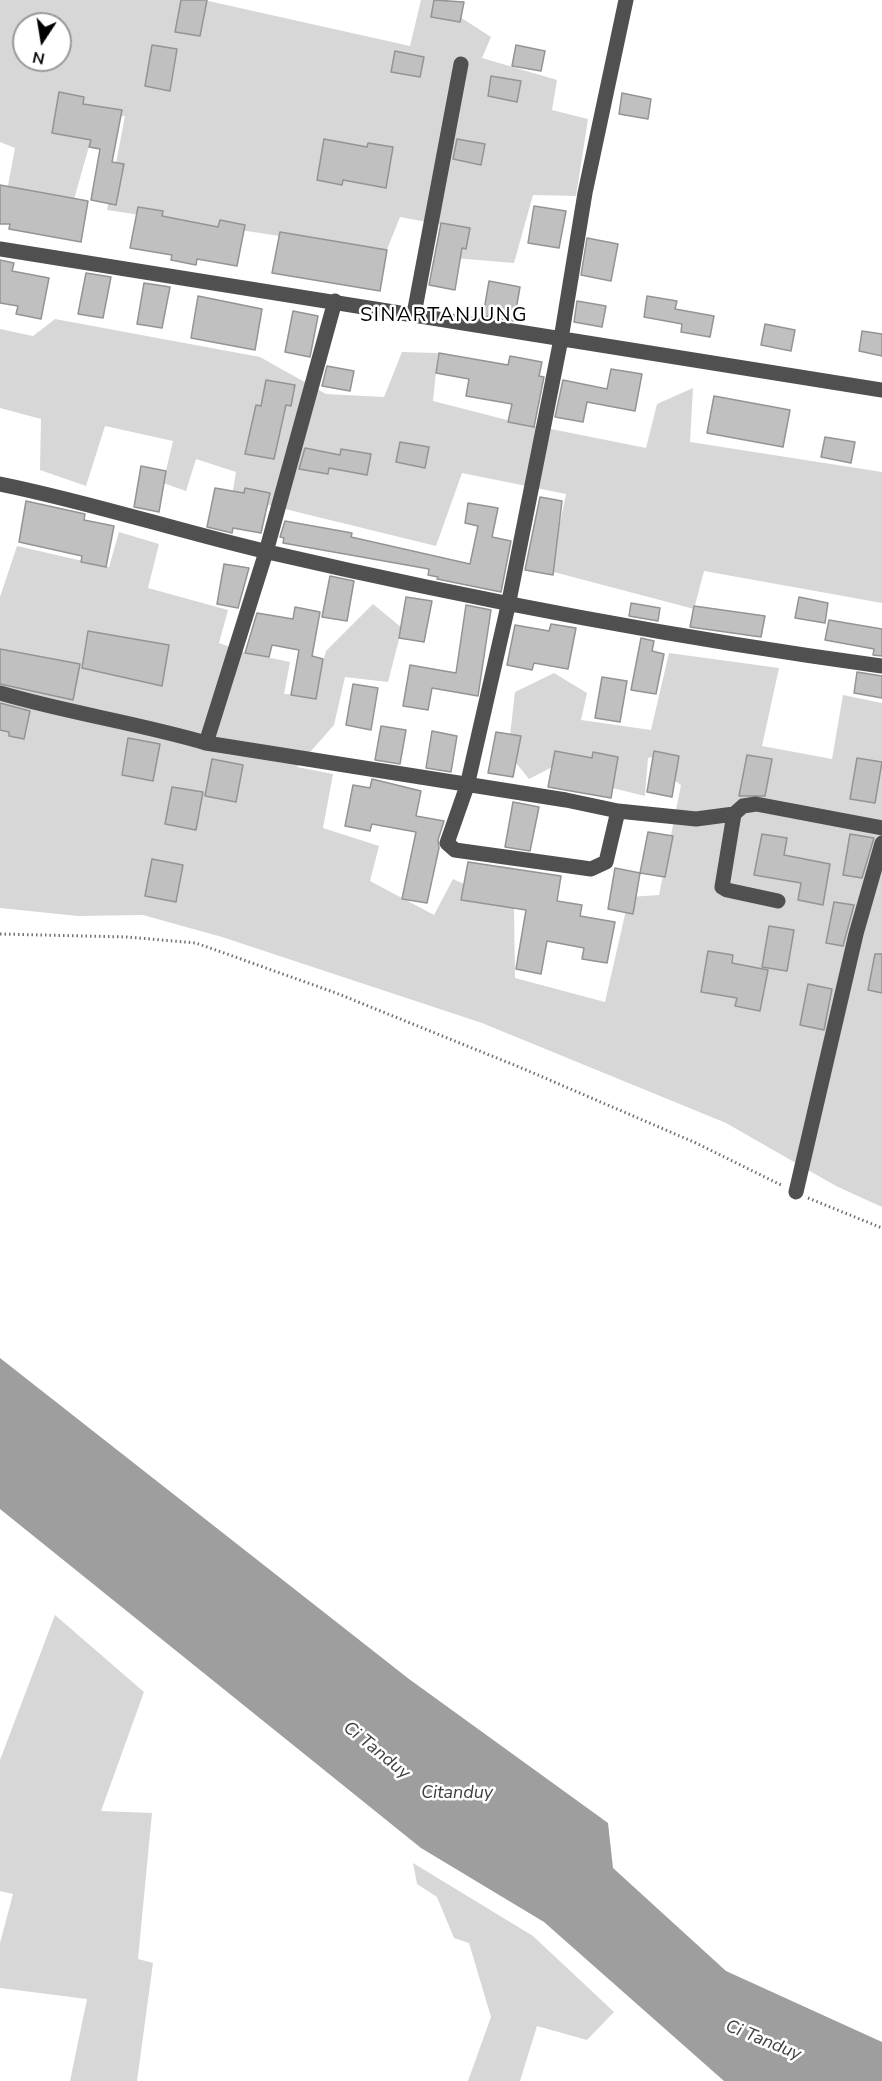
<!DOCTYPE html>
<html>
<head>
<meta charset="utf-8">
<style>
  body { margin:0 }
  #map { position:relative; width:882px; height:2081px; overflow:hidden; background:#fff; font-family:"Nunito Sans",sans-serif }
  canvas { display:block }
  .north { position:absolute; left:12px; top:12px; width:60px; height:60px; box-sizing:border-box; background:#fff; border:2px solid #999; border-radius:50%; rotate:192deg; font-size:16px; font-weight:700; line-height:24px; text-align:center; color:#000 }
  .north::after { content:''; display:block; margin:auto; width:21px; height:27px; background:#000; clip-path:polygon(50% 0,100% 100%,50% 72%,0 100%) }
</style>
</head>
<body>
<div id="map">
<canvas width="882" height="2081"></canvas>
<div class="north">N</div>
</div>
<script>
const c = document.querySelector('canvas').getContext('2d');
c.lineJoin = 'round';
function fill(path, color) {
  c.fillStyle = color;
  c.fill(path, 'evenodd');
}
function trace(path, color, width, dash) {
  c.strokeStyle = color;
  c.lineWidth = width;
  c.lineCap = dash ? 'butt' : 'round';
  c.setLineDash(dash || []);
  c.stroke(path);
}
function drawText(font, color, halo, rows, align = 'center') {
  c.font = font + ' "Nunito Sans",sans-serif';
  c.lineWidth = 5;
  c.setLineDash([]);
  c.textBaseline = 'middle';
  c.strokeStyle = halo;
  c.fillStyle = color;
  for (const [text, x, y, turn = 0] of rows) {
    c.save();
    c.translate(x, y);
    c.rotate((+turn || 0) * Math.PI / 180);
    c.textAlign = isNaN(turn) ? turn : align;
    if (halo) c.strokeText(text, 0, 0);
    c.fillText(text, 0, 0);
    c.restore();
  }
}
const green = new Path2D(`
  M0 0H204L410 46 421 0H448L446 8 491 37 482 58 557 80 552 110 588 119 576 196 533 195 514 263 454 258 459 228 400 217 386 252 107 210 125 116 97 118 73 203 7 191 15 148 0 142ZM24 24H60V60H24Z
  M55 319 260 357 326 394 384 397 402 352 438 353 433 401 511 421 646 448 657 404 693 388 690 442 882 472V603L704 571 694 609 550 571 566 494 462 473 436 546 232 496 236 472 196 459 186 491 163 483 173 441 105 426 86 486 40 470 41 419 0 408V329L33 336Z
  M119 532 159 544 148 588 228 610 219 643 246 653 290 662 284 694 313 696 326 651 373 604 402 628 388 682 345 677 334 725 297 767 333 774 323 828 379 846 370 881 434 915 453 879 514 906 515 978 605 1002 629 897 659 895 681 785 667 775 670 753 648 758 645 796 604 786 558 764 529 779 508 753 515 692 554 673 587 693 581 720 651 730 669 653 779 668 762 746 832 759 843 695 882 703V1207L836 1186 726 1123 482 1023 222 937 143 915 78 916 0 908V597L17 546 109 567Z
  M55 1615 144 1692 101 1811 152 1813 138 1959 153 1963 137 2081H70L87 1999 0 1988V1943L13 1894 0 1891V1760Z
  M413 1863 533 1936 614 2012 587 2040 537 2026 520 2081H468L491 2017 469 1943 454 1938 437 1897 417 1884Z`);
const water = new Path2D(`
  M0 1358 409 1679 608 1823 613 1868 726 1971 882 2042V2081H724L544 1922 421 1848 0 1509Z`);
const building = new Path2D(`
  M181 0H207L200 36 175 32Z
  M434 0 464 2 460 22 431 17Z
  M152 45 177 49 170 91 145 86Z
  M516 45 545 51 541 71 512 66Z
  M395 51 424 57 420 77 391 72Z
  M491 76 521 81 517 102 488 96Z
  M59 92 84 97 83 104 122 110 112 162 124 164 116 205 91 200 100 149 89 147 91 140 52 133Z
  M622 93 651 99 648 119 619 114Z
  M324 139 367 147 368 143 393 147 386 188 343 180 342 185 317 180Z
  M457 139 485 144 481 165 453 159Z
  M0 185 88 201 81 242 9 229 10 224H0Z
  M534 206 566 211 559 248 528 243Z
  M138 207 163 211 162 216 218 227 220 220 245 225 237 266 197 259 196 265 171 260 172 255 130 248Z
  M441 223 470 228 466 249 462 248 455 290 429 285Z
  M280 232 387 250 380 291 272 273Z
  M587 238 618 244 611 281 581 275Z
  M0 260 14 263 12 271 49 278 41 319 16 314 18 306 0 303Z
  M86 273 111 277 103 318 78 314Z
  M489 281 520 287 514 321 483 316Z
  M144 283 170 287 162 328 137 324Z
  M198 296 262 309 255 350 191 338Z
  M647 296 677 301 675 309 714 316 710 337 681 332 682 324 644 317Z
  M577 301 606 306 602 327 574 322Z
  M293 311 318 316 310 357 285 352Z
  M765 324 795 330 791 351 761 345Z
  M862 331 882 334V356L859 351Z
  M439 353 508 365 510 356 542 362 539 376 544 377 534 427 508 422 512 404 466 396 469 379 436 373Z
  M327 366 354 371 350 391 322 386Z
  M611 369 642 374 635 411 587 402 583 422 555 417 563 380 607 389Z
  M266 380 295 385 291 406 286 405 274 459 245 454 256 405 261 406Z
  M714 396 790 410 783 447 707 433Z
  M825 437 855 442 851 463 821 457Z
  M400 442 429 447 425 468 396 462Z
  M305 448 340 455 341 449 371 454 367 475 329 468 328 474 299 469Z
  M141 466 166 471 159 512 134 507Z
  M215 488 244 493 245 488 270 493 261 533 233 528 232 533 207 527Z
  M540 497 562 501 553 575 525 570Z
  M26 501 85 514 84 520 114 526 106 567 81 562 82 556 19 542Z
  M468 503 498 508 492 537 511 541 501 592 437 579 438 577 428 575 429 569 283 543 284 538 280 537 285 521 352 533 351 537 470 564 478 526 465 523Z
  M224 564 249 568 238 608 217 604Z
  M330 576 354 581 347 621 322 617Z
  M406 597 432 601 424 642 399 638Z
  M799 597 828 603 825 623 795 618Z
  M631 603 660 608 658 621 629 616Z
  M466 605 491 610 478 696 432 688 428 710 403 706 410 665 456 673Z
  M694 606 765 616 761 637 690 627Z
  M295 607 320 612 312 656 323 659 316 699 291 695 299 650 272 645 269 657 245 653 257 613 293 619Z
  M829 620 882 629V656L873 655 874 649 825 640Z
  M551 624 576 628 568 669 534 663 532 670 507 665 515 625 549 631Z
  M88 631 169 645 162 686 82 668Z
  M641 638 654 641 652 651 664 654 656 694 631 690Z
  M0 649 80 664 73 700 0 684Z
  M857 672 882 676V698L854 693Z
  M602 677 627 681 620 722 595 718Z
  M353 684 378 688 371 730 346 725Z
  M0 703 30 711 24 739 9 736V732L0 730Z
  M381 726 406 730 400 764 375 760Z
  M432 731 457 736 451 772 426 768Z
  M496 732 521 736 513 777 488 773Z
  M128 738 160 744 153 781 122 775Z
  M555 751 592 758 593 752 618 757 611 798 548 787Z
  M654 751 679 756 672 797 647 792Z
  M747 755 772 759 765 796H739Z
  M857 758 882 762 875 803 850 799Z
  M212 759 243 765 236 802 205 796Z
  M372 779 421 791 416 816 444 821 438 840 439 848 427 903 402 899 416 832 372 824 370 831 345 826 353 785 370 788Z
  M172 787 203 792 196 830 165 824Z
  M513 802 539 807 530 851 505 847Z
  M648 832 673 836 665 877 640 873Z
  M762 834 787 838 784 855 830 864 823 905 798 900 801 883 754 875Z
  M850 834 874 838 862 878 843 875Z
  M152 859 183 865 176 902 145 896Z
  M468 862 561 876 557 901 582 905 580 916 615 922 607 963 582 959 584 948 547 941 541 974 516 969 526 910 461 900Z
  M615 868 640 873 633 914 608 909Z
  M834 902 854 905 843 946 826 943Z
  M769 926 794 930 787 971 762 967Z
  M708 951 733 955 732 963 768 970 760 1011 735 1006 737 998 701 992Z
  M875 954H882V993L868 990Z
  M808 984 832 989 824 1030 800 1025Z`);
const path = new Path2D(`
  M0 934 127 937 196 943 336 993 524 1069 696 1143 783 1186
  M808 1198 882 1228`);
const minor = new Path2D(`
  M0 249 882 390
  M414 314 461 64
  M0 484C90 502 178 531 268 552 471 599 675 638 882 666
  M0 693C68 713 138 723 206 743L566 800 618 811 696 819 734 814 743 806 756 804 882 828
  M206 743 266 552 335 301
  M618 811 606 862 591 869 455 850 447 843 467 786 508 606 561 339 585 193 626 0
  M734 814 722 887 727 890 778 901
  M796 1192 856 934 882 843`);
const waterNames = [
  ["Ci Tanduy",376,1751,39],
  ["Citanduy",457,1794],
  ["Ci Tanduy",763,2041,22]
];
const quarterNames = [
  ["SINARTANJUNG",444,316]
];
fill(green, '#d7d7d7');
fill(water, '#9e9e9e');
fill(building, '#c0c0c0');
trace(building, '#949494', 1.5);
trace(path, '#727272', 3, [1.5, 3]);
trace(minor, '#505050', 15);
drawText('italic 18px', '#3f3f3f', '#fff', waterNames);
c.letterSpacing = '1.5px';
drawText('20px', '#000', '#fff', quarterNames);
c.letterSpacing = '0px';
</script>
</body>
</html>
